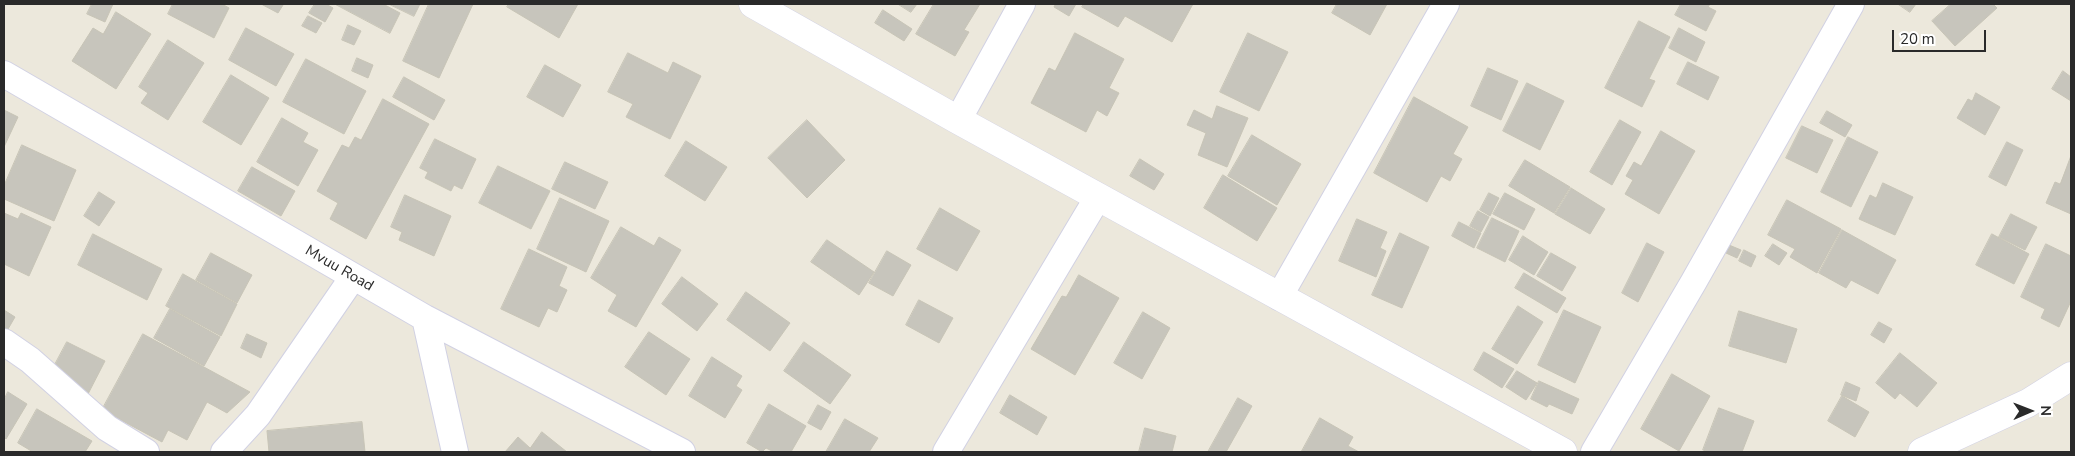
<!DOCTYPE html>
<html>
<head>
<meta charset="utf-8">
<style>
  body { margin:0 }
  #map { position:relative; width:2075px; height:456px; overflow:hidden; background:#ece8dc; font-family:"Nunito Sans",sans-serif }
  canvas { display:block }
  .frame { position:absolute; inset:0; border:5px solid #2a2a2a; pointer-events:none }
  .north { position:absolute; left:2005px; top:386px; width:50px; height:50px; -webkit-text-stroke:4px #fff; paint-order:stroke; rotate:89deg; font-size:14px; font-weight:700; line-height:20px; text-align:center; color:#2a2a2a }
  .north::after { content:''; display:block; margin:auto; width:18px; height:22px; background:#2a2a2a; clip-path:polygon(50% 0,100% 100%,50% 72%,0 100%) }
  .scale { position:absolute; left:1892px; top:30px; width:94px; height:22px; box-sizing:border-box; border:2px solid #2a2a2a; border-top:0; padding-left:6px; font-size:15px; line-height:18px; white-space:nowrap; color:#2a2a2a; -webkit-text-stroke:4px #fff; paint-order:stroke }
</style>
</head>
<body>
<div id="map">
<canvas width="2075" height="456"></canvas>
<div class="frame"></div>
<div class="north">N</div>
<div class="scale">20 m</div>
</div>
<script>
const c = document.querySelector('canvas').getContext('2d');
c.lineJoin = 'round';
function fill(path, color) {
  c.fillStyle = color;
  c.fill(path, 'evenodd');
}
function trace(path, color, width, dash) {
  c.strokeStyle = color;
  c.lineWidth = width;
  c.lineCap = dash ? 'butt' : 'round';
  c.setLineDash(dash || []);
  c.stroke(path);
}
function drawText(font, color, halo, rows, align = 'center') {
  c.font = font + ' "Nunito Sans",sans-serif';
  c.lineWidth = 4;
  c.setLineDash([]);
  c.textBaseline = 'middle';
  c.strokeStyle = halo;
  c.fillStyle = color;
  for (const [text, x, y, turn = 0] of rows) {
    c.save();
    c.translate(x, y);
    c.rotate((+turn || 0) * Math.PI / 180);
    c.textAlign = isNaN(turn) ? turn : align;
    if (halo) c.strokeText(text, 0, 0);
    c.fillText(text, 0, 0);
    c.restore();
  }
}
const building = new Path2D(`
  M92 4H113L105 22 87 14Z
  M173 4H222L229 8 214 38 168 14Z
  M264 4H281L283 5 278 13 263 5Z
  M315 4H326L333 8 325 22 309 13Z
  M335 4H383L400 13 390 33Z
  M389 4H420L414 16Z
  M429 4H473L439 78 403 61Z
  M509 4H578L559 38 507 7Z
  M898 4H917L911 12Z
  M934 4H980L964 30 969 32 955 56 916 34Z
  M1052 4H1076L1069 16 1054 7 1055 5Z
  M1084 4H1193L1172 42 1125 16 1118 27 1082 7Z
  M1337 4H1387L1370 35 1332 13Z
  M1681 4H1710L1708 7 1716 11 1706 31 1675 15Z
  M1898 4H1916L1910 12Z
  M1951 4H1993L1997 8 1955 46 1932 21Z
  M883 10 912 29 904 41 875 23Z
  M116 12 151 34 116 89 72 61 93 28 103 34Z
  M308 16 322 23 316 33 302 26Z
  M1639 21 1670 37 1649 79 1655 81 1642 107 1605 88Z
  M348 25 361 31 354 45 342 40Z
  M246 28 294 54 276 86 229 60Z
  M1679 28 1705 42 1696 62 1669 48Z
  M1075 33 1124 59 1109 88 1119 93 1107 116 1097 110 1086 132 1031 103 1049 68 1055 71Z
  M1248 33 1288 52 1259 111 1220 92Z
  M168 40 204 63 168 120 141 103 148 93 139 87Z
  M628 53 668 73 673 62 701 76 670 139 626 117 633 104 608 92Z
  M357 58 373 65 368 78 352 71Z
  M306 59 366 91 344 134 283 102Z
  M1688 62 1719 77 1708 100 1677 84Z
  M545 65 581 85 563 117 527 97Z
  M1488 68 1518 81 1501 120 1471 106Z
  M2063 71 2071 77V101L2052 89Z
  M231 75 269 98 241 145 203 122Z
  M404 77 445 100 434 120 393 97Z
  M1527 83 1564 101 1540 150 1503 131Z
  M1976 93 2000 107 1985 135 1957 118 1968 99 1972 101Z
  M1414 97 1468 127 1453 154 1462 159 1450 181 1441 176 1427 202 1374 173Z
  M383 99 429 124 366 239 330 219 338 203 317 191 342 145 349 148 355 137 361 140Z
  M1217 106 1248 118 1227 167 1198 155 1206 133 1187 125 1194 110 1212 119Z
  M4 110 18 117 4 147Z
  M1827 111 1852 125 1845 137 1820 123Z
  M282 118 308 133 303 142 318 150 298 186 257 162Z
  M807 120 845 160 807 198 768 158Z
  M1620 120 1641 132 1612 185 1590 172Z
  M1802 126 1833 140 1817 173 1786 158Z
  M1661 131 1695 151 1659 214 1625 194 1633 180 1626 176 1634 162 1641 166Z
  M1252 135 1301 164 1277 205 1228 176Z
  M1848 137 1878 152 1851 207 1821 192Z
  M435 139 476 159 462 189 454 185 451 191 425 178 428 172 420 168Z
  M686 141 727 167 705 201 665 176Z
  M2007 142 2023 150 2006 186 1989 177Z
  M22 145 76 170 54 221 4 199V186Z
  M2071 156V214L2046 203 2055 182 2060 184Z
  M1140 159 1164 174 1154 190 1130 176Z
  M1525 160 1570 187 1554 213 1509 186Z
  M565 162 608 182 595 209 552 189Z
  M498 166 550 191 531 229 479 203Z
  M252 167 295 191 281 216 238 191Z
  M1223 175 1277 208 1257 241 1204 208Z
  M1883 183 1913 197 1895 235 1859 219 1870 195 1876 198Z
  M1571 188 1605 209 1590 234 1555 214Z
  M99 192 115 202 99 226 84 216Z
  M1489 193 1499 198 1490 216 1480 210Z
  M1505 193 1535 209 1524 230 1493 214Z
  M405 195 451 216 434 256 399 240 402 232 391 227Z
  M560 198 609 221 586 272 537 249Z
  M1787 200 1841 229 1817 273 1790 257 1795 249 1768 235Z
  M940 208 980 231 957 271 917 249Z
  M1478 211 1489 217 1481 232 1470 226Z
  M4 213 18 219 21 213 51 227 29 276 4 264Z
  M2011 214 2037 227 2025 250 1999 237Z
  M1492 218 1519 231 1505 262 1477 248Z
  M1357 219 1387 232 1380 248 1386 251 1376 277 1339 261Z
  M1459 222 1481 233 1474 248 1452 236Z
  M621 227 654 246 659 237 681 250 636 327 608 311 617 295 591 278Z
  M1842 230 1896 260 1878 294 1851 280 1846 288 1819 273Z
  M1400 233 1429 247 1402 308 1372 295Z
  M93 234 162 269 147 300 78 265Z
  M1992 234 2029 254 2014 284 1976 265Z
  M1523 236 1548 252 1534 275 1509 260Z
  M827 240 874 272 859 295 811 262Z
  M1647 243 1664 252 1638 302 1622 293Z
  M1773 244 1787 253 1779 265 1765 256Z
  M2046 244 2071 256V301L2059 327 2041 318 2045 309 2021 297Z
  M1729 245 1741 250 1737 258 1726 253Z
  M529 249 567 267 559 286 567 290 557 312 548 308 539 327 501 309Z
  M1744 250 1756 256 1751 267 1739 261Z
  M887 251 911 265 893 296 869 283Z
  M211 253 252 275 237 303 196 280Z
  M1551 253 1576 267 1562 291 1537 276Z
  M1524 273 1566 298 1557 313 1515 288Z
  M183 274 237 304 221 336 166 306Z
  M1079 275 1119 298 1075 375 1031 349 1062 296 1066 297Z
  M682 277 718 304 697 331 662 304Z
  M746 292 790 323 770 351 727 320Z
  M919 300 953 318 939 343 906 325Z
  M1518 306 1543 322 1517 364 1492 349Z
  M170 309 220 337 204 366 154 338Z
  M4 310 15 317 4 336Z
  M1564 310 1601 327 1575 383 1538 365Z
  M1739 311 1797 329 1786 363 1729 346Z
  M1143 312 1170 328 1142 379 1114 363Z
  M1879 322 1892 329 1884 343 1871 335Z
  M649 332 690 359 666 395 625 367Z
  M143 334 250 392 227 413 207 402 187 440 168 430 162 442 102 410Z
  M247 334 267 343 261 358 241 348Z
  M67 342 105 361 88 394 50 374Z
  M804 342 851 375 830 404 784 371Z
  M1484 352 1514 369 1502 388 1474 370Z
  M1900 353 1937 383 1917 407 1900 393 1895 399 1876 383Z
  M712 357 742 376 736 386 742 390 725 418 689 396Z
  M1517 371 1537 383 1526 400 1506 387Z
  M1672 374 1710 396 1679 451 1641 429Z
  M1539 381 1579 399 1572 414 1549 404 1547 407 1531 399Z
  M1846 382 1860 388 1856 401 1841 395Z
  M8 392 27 404 6 439 4 437V400Z
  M1010 395 1047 417 1037 435 1000 413Z
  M1842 396 1869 412 1855 437 1828 421Z
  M1238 398 1252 406 1226 452H1208Z
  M769 404 806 426 791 452H774L766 448 762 452 747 443Z
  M818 405 831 412 821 430 808 423Z
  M1719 408 1754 421 1742 452H1709L1703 450Z
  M37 409 92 441 85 452H33L18 443Z
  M1320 418 1353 437 1348 446 1359 452 1302 451Z
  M845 419 878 438 869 452H826Z
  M362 422 365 452H269L267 431Z
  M1145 428 1176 436 1172 452H1139Z
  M542 432 567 452H505L518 437 530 448Z`);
const street = new Path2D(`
  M4 74 425 318 682 452
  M958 120 1022 4
  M1279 297 1446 4
  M425 318 455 452
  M4 342 30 360 107 428 146 452
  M224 452 258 415 353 277
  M946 452 1098 197
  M1594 452 1693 283 1851 4`);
const secondary = new Path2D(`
  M753 4 958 120 1563 452
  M1922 452 2028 403 2071 376`);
const streetNames = [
  ["Mvuu Road",339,269,30]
];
fill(building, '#c7c5bc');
trace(building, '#c7c4b6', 1);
trace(street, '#d1d1e3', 28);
trace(secondary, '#d1d1e3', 29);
trace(street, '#fff', 26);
trace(secondary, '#fff', 28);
drawText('15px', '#2a2a2a', '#fff', streetNames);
</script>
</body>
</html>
